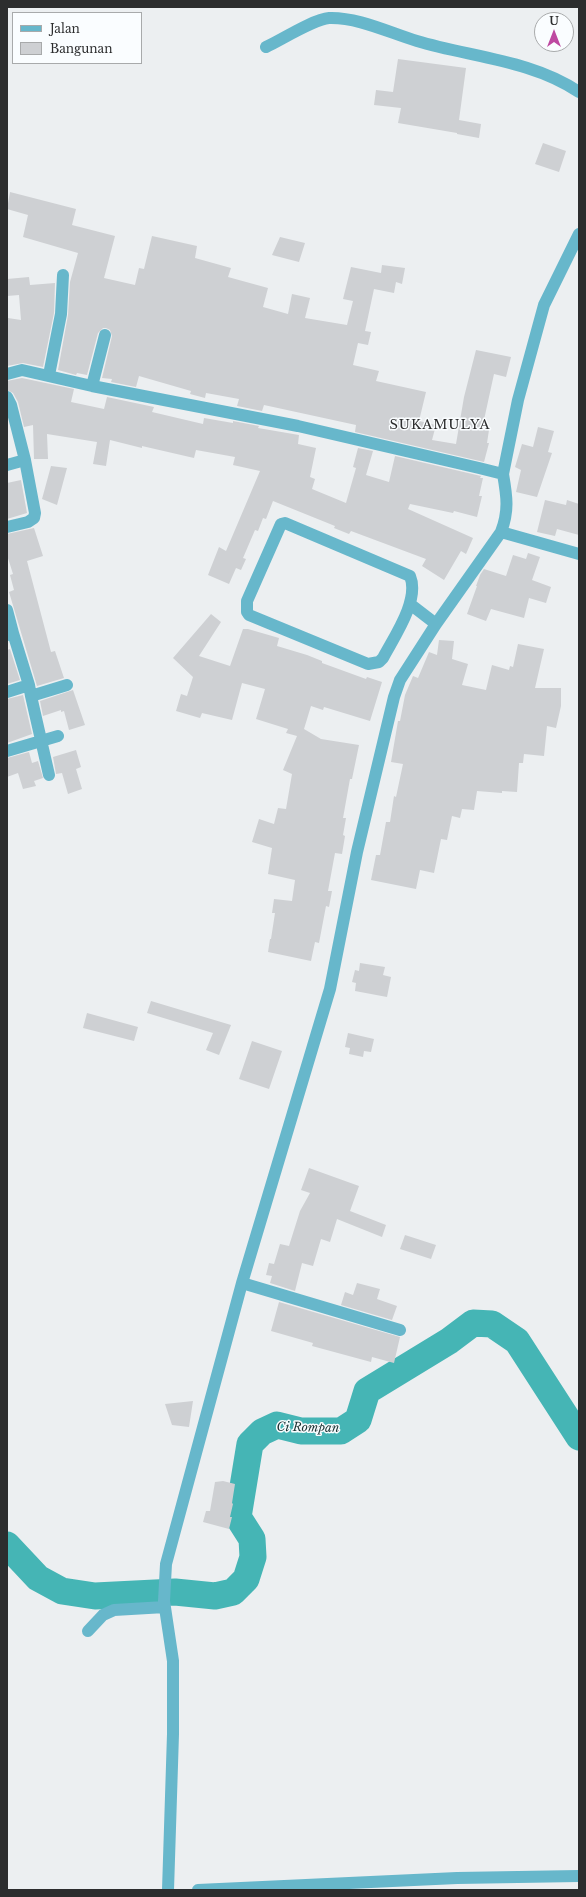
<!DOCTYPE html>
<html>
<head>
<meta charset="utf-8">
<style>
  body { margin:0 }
  #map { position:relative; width:586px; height:1897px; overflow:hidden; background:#eceff1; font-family:"Libre Baskerville",serif }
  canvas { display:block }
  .frame { position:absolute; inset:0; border:8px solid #2c2d2e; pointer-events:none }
  .legend { position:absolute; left:12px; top:12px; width:130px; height:52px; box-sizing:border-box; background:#fafdff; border:1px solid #a8aaab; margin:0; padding:5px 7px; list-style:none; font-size:12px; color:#2c2d2e }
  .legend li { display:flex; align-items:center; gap:8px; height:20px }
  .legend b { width:20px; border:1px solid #a8aaab }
  .north { position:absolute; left:534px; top:12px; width:40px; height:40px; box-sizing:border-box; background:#fafdff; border:1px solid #a8aaab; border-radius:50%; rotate:0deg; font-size:11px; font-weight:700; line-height:16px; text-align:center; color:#2c2d2e }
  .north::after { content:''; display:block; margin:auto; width:14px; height:18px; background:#be49a1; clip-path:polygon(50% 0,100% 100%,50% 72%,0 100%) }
</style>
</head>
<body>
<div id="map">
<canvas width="586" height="1897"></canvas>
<div class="frame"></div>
<ul class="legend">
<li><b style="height:5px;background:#67b7cb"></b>Jalan</li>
<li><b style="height:11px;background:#ced0d3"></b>Bangunan</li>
</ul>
<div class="north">U</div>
</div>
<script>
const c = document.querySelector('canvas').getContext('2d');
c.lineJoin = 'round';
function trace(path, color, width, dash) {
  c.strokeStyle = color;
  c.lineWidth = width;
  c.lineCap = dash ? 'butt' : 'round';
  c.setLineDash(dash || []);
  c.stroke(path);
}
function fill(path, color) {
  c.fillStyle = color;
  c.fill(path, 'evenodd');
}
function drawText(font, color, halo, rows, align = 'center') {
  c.font = font + ' "Libre Baskerville",serif';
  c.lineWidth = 3;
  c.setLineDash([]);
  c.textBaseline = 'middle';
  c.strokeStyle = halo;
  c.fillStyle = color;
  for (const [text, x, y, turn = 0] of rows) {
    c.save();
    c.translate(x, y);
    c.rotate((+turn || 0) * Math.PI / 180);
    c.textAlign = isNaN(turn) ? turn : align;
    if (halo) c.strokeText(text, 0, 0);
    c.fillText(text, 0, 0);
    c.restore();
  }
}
const river = new Path2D(`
  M7 1545 38 1578 62 1591 95 1596 175 1592 215 1596 233 1592 246 1579 253 1557 252 1539 238 1517 250 1444 262 1432 277 1425 301 1431H341L358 1420 367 1391 449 1341 473 1323 492 1324 517 1341 579 1437`);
const building = new Path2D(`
  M398 59 466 68 459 120 481 124 479 138 457 134V133L398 123 401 108 374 105 376 90 393 92Z
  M543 143 566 151 559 172 535 164Z
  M10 192 76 209 72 225 115 236 104 278 135 285 139 268 144 269 152 236 197 246 195 258 231 268 228 277 268 288 263 307 288 314 292 294 310 298 305 318 347 325 353 301 343 299 351 267 381 273 382 265 405 268 402 284 396 282 394 293 374 289 365 331 371 332 368 345 358 343 353 365 379 371 376 381 426 392 419 421 436 425 432 440 456 444 464 397 476 350 511 357 506 377 494 374 482 429 489 430 487 443H489L484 462 355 432 356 425 264 405 262 411 237 406 239 399 206 393 205 398 190 394 191 391 139 376 136 387 111 382 112 379 102 378 112 336 110 330 106 328H103L98 333 87 375 77 373 76 375 58 370 68 315 70 282 78 253 23 237 28 215 7 209Z
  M280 237 305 243 299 262 272 255Z
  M29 277 30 285 55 283 54 313 43 367 23 363 7 366 8 318 21 320 19 295 7 296V279Z
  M22 378 74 389 71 402 104 409 107 397 154 407 152 412 203 424 204 418 233 423V421L259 426 258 428 299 435 298 444 316 448 310 477 315 479 312 489 346 503 356 468 353 467 358 448 373 451 366 475 389 482 395 456 481 476 480 478H483L479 496H482L477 517 454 511 453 513 410 504 408 509 473 538 466 554 461 551 444 580 422 566 426 559 351 531 349 534 334 528 335 526 273 501 266 519 263 518 258 531 255 530 243 558 246 559 241 570 236 568 229 584 208 575 219 547 226 551 260 471 233 465 235 457 196 450 194 458 142 446V448L110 440 106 466 93 464 97 442 47 434 48 459H34L33 425 24 427 18 402 13 393 7 390V381Z
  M538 427 554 431 548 452 552 453 537 497 516 492 521 470 515 467 522 444 533 447Z
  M51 466 67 468 57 505 42 499Z
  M21 480 27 513 7 519V483Z
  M545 500 566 505 567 500 579 504V535L557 529 555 536 537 532Z
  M34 528 43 556 27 561 51 652 55 651 64 678 37 686 9 592 14 590 10 575 13 574 7 555V534Z
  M528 553 540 557 532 580 551 587 546 603 529 598 524 618 491 609 486 621 467 614 477 586H476L480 575 484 569 506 576 513 555 526 559Z
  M211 614 221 622 199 656 230 666 243 629H248L279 638 277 646 307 655 322 661V663L366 679 367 677 382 682 370 721 324 707 323 710 311 706 304 729 321 739 359 745 352 779H350L343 818H346L343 835 345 836 342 854 335 853 328 891H332L329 907 326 906 319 943 315 942 311 961 268 952 270 939H271L275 913H272L274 899 292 901 295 880 268 874 272 848 252 842 259 819 274 824 278 808 286 809 292 774 283 770 297 736 286 733 288 729 256 719 265 689 242 683 232 720 202 713 200 718 176 711 181 694 187 696 193 677 173 658Z
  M439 640 454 641 452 659 468 664 462 685 486 690 492 665 509 670 510 666 513 667 518 644 544 649 535 688H561V706L556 728 547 726 544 756 524 754 523 763H519L517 792 502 791V793L477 791 474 810 462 809 460 818 452 816 447 840 441 839 434 873 420 870 416 889 371 880 376 855H380L386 822H390L394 796 396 797 403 764 391 762 398 721H400L405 695 413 676 418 678 429 652 437 655Z
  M10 649 20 680 7 684V650Z
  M73 690 85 725 69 730 64 711 61 712V710L43 716 40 701Z
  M23 695 32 734 7 743V699Z
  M76 750 81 767 76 769 82 789 68 794 62 773 56 774 53 757Z
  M29 752 32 763 38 761 43 778 34 781 36 786 23 789 18 773 7 777V758Z
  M360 963 385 967 383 975 391 977 387 997 355 991 356 983 352 982 355 970 359 971Z
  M151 1001 231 1025 219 1055 206 1050 213 1033 147 1013Z
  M87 1013 138 1027 134 1041 83 1028Z
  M348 1033 374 1039 371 1052 364 1051 363 1057 349 1054 350 1048 345 1047Z
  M252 1041 282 1051 269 1089 239 1079Z
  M309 1168 359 1186 350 1211 386 1225 382 1237 337 1219 330 1242 321 1239 313 1266 302 1263 295 1291 270 1283 272 1276 266 1275 269 1263 274 1264 280 1244 289 1246 300 1211 310 1193 301 1190Z
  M405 1235 436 1245 431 1259 400 1249Z
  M357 1283 380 1289 377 1299 397 1306 392 1320 341 1305 345 1292 353 1295Z
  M279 1302 400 1337 394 1363 372 1357 371 1362 312 1346 313 1343 271 1331Z
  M193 1401 189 1427 172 1425 165 1404Z
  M223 1481 235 1484 232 1503 233 1504 230 1517H232L229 1529 203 1522 206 1511H210L215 1482Z`);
const minor = new Path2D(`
  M266 47C281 40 314 19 329 18 358 17 390 33 417 41 470 57 532 60 579 92
  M7 374 22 370 92 386 298 426 479 468 503 474C507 497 509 511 501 532L436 624 400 680 394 697 357 852 330 989 242 1283 166 1564 164 1601 173 1661V1734L168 1890
  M49 375 61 314 63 275
  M92 386 105 335
  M7 397 11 405 25 460 35 513 34 518 28 522 7 527
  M7 465 25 460
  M503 474 518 400 544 305 579 234
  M285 523 410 576C420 600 394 637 383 658L379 662 368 664 249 615 247 612V601L281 524Z
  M501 532 579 554
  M410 604 436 624
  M7 610 13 633 7 635
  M13 633 29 685
  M7 692 29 685 31 696 67 685
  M31 696 49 775
  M7 751 58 736
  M242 1283 400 1330
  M88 1631 103 1615 114 1610 165 1607
  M198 1890 457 1878 579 1876`);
const waterNames = [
  ["Ci Rompan",308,1428,1]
];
const quarterNames = [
  ["SUKAMULYA",440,425]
];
trace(river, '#45b5b5', 27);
fill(building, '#ced0d3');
trace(minor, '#67b7cb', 12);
drawText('italic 12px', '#193131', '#fafdff', waterNames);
c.letterSpacing = '1px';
drawText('13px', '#2c2d2e', '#fafdff', quarterNames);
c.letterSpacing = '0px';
</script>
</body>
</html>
